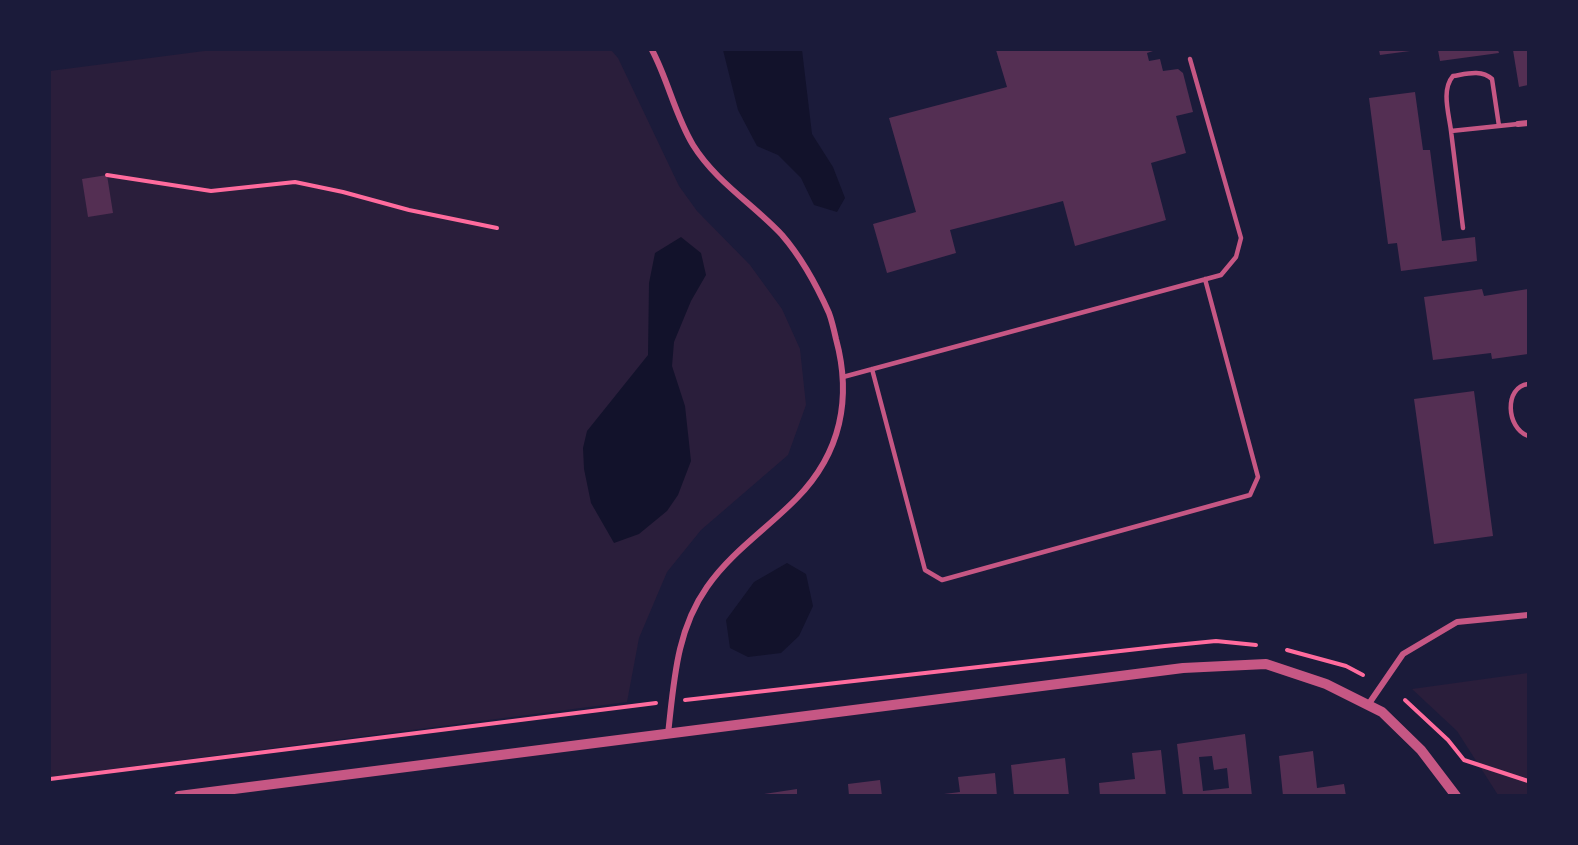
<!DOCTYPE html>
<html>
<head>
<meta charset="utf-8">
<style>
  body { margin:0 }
  #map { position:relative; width:1578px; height:845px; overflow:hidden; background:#1b1b3a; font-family:"Roboto Serif",serif }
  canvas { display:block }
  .frame { position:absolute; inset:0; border:51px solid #1b1b3a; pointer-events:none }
</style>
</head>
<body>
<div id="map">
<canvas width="1578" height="845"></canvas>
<div class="frame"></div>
</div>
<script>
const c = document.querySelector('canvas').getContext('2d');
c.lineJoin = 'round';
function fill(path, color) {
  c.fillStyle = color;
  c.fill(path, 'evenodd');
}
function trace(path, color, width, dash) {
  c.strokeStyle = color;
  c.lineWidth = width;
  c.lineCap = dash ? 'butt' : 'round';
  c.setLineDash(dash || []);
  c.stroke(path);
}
const green = new Path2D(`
  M212 50H611L618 58 679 186 697 211 750 265 782 309 800 349 806 405 788 455 701 530 667 572 639 638 627 702 50 777V71Z
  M1528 673V795H1498L1457 731 1412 689Z`);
const water = new Path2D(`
  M723 50H802L812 134 833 167 845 198 837 212 814 205 801 178 778 155 757 146 738 110Z
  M681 237 701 253 706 275 691 301 674 342 672 366 685 406 691 461 678 495 667 511 639 534 614 543 591 503 584 469 583 448 587 431 648 355 649 283 655 253Z
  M787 563 806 574 813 606 799 636 781 653 748 657 730 648 726 620 754 582Z`);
const building = new Path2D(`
  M996 50H1156L1147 53 1149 61 1160 59 1163 71 1178 69 1183 73 1193 112 1176 116 1186 153 1151 163 1166 220 1075 246 1063 201 950 230 956 253 887 273 873 224 916 212 889 118 1007 87Z
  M1379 50H1410V51L1380 55Z
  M1438 50H1498L1499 53 1440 61Z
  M1513 50H1528V85L1519 87Z
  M1415 92 1423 150H1430L1442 241 1475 237 1477 261 1401 271 1397 243 1388 244 1369 98Z
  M107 175 113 213 88 217 82 179Z
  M1482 289 1484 296 1528 289V354L1492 359 1491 353 1433 360 1424 297Z
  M1474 391 1493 536 1434 544 1414 399Z
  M1245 734 1252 796H1183L1177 744ZM1212 756 1214 770 1227 768 1229 788 1203 791 1199 757Z
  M1161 750 1166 796H1100L1099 783 1135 779 1132 753Z
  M1313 751 1317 788 1344 784 1346 796H1283L1279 756Z
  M1065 758 1069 796H1014L1011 765Z
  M995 773 997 796H944V794L960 792 958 777Z
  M880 780 882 796H849L848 784Z
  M797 789V796H764V794Z`);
const path = new Path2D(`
  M107 175 211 191 295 182 343 192 409 210 497 228
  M1287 650 1346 666 1363 675
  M685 700 1165 646 1216 641 1256 645
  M1405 700 1448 740 1464 760 1528 781
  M50 779 656 703`);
const service = new Path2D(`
  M1451 131C1449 114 1441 90 1453 76 1466 74 1481 69 1492 79L1499 126
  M1463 228 1451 131 1518 124
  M872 369 925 570 942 580 1250 495 1258 477 1205 279
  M843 377 1221 275 1236 257 1241 238 1190 59
  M1528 384C1504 387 1506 428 1528 436`);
const minor = new Path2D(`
  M652 50C668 80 675 115 693 145 716 182 753 204 782 235 801 257 817 286 829 313 832 321 834 330 836 339 852 398 841 453 797 498 768 528 731 552 707 587 676 631 674 682 668 734
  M1518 124 1528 123
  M1368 705 1403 654 1457 622 1528 615`);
const tertiary = new Path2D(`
  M179 796 1183 668 1266 664 1326 684 1382 712 1421 750 1456 796`);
fill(green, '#2a1e3b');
fill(water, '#12122b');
fill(building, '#542f53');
trace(path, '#ff6b9d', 4);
trace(service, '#c65784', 4.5);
trace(minor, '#c65784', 6);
trace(tertiary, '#c65784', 10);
</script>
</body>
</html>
